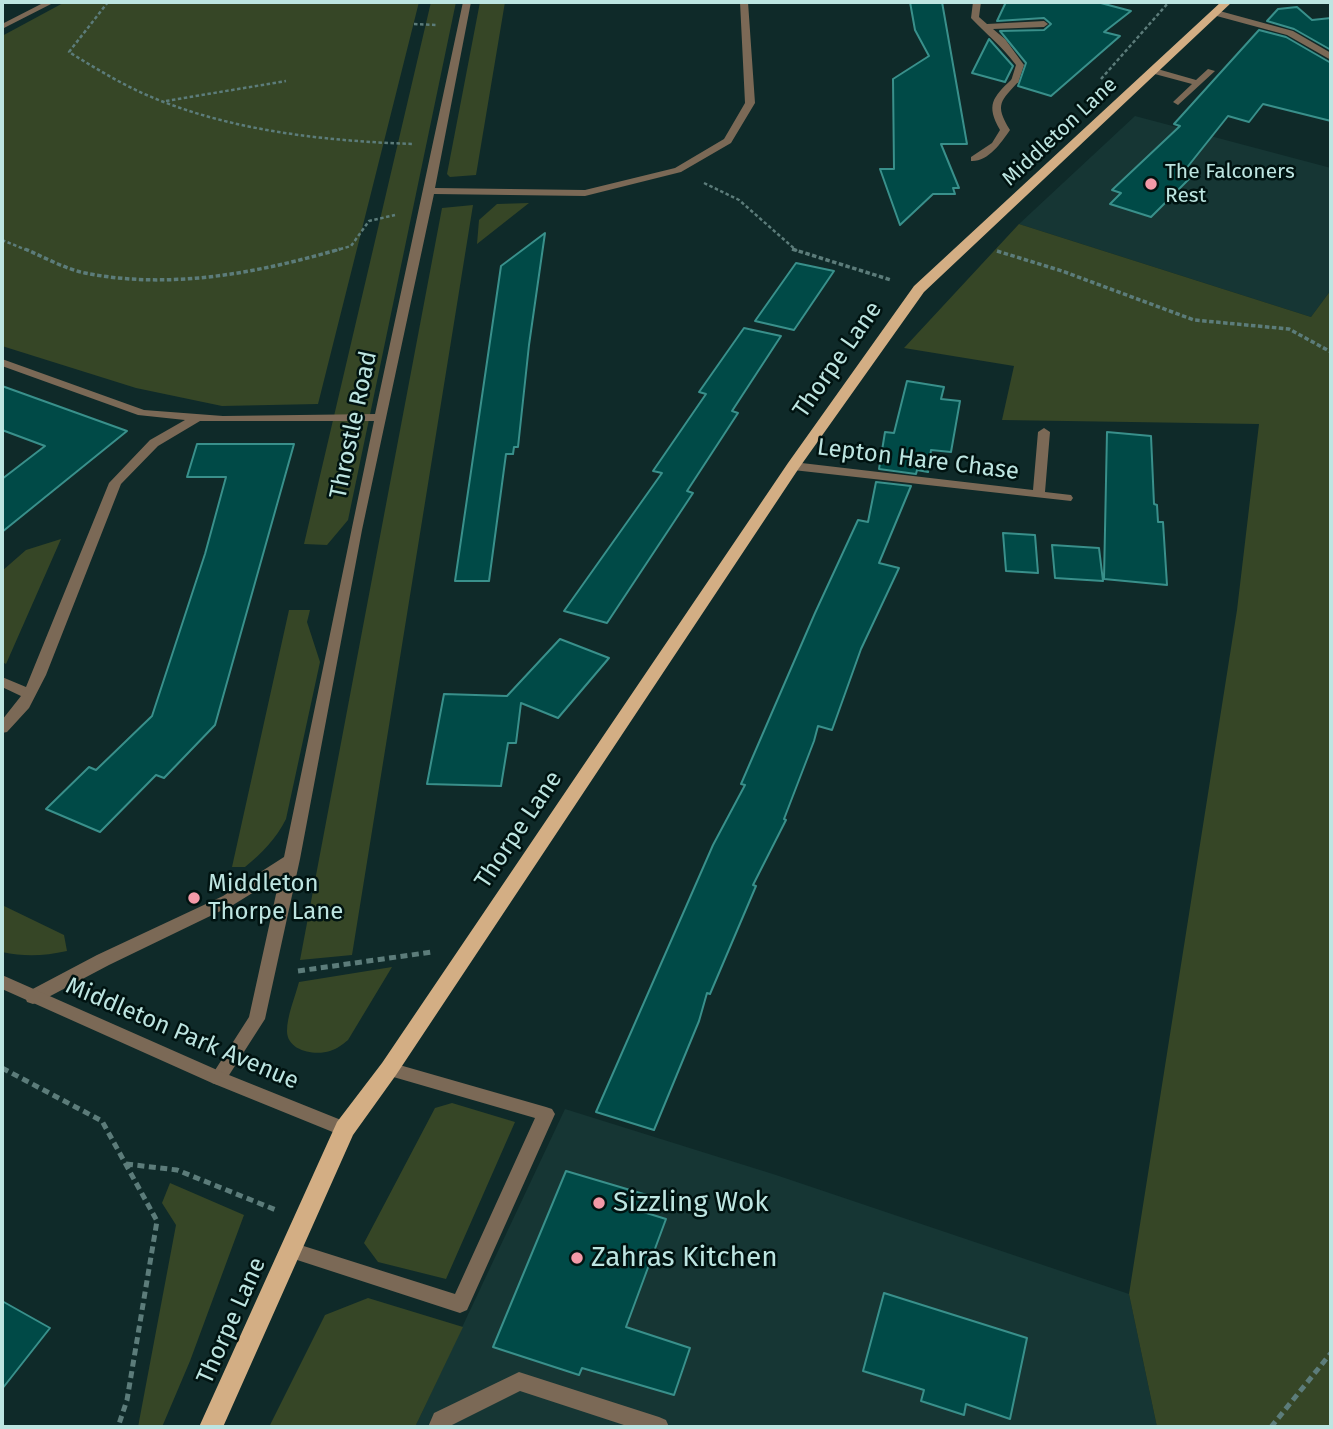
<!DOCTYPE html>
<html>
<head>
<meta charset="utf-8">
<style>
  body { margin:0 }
  #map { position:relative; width:1333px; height:1429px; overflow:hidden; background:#0f2a29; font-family:"Fira Sans",sans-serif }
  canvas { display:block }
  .frame { position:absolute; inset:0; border:4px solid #bde5e1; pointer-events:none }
</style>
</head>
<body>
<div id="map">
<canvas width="1333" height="1429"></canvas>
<div class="frame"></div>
</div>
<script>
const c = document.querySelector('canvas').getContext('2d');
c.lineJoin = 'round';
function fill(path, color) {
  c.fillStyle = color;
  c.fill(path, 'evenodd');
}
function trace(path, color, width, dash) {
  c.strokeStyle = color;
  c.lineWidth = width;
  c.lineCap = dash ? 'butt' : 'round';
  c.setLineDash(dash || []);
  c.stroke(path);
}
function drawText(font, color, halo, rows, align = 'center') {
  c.font = font + ' "Fira Sans",sans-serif';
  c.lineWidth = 5;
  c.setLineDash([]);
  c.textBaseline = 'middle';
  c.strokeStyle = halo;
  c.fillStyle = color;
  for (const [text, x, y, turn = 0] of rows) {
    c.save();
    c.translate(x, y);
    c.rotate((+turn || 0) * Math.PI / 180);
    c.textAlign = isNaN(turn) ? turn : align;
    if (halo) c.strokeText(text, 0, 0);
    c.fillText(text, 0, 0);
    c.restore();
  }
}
const built = new Path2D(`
  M1135 116 1331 168V290L1311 317 1019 224Z
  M565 1109 776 1175 1129 1294 1157 1427H415Z`);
const green = new Path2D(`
  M65 2H419L318 404 222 406 136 388 2 346V36Z
  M431 2H456L348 520 327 545 304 544Z
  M480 2H505L476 175 450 177 447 174Z
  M529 203 477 244 479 220 497 204Z
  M473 205 352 955 300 960 442 208Z
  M1019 224 1311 317 1331 290V1427H1157L1129 1294 1237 610 1259 424 1002 420 1014 366 904 348Z
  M61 539 6 664 2 662V571L26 550Z
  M289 610H310L307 622 320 662 286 819C276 839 262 853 245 867H232Z
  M2 905 64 935 67 951C44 956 25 957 2 952Z
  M392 967 348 1040C343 1044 337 1049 330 1051 315 1056 287 1051 287 1031 287 1016 295 997 299 982Z
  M452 1103 515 1122 446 1279 378 1262 364 1243 435 1108Z
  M170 1183 244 1215 190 1361 162 1427H138L176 1225 162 1203Z
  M368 1298 463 1327 415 1427H269L325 1315Z`);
const building = new Path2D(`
  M910 2H942L967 144H941L959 188H953L955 194H933L900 225 880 169H894L893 79 929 56 915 30Z
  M1006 2H1097L1131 11 1104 32 1120 36 1051 96 1018 86 1026 63 1000 31 1044 30 1051 24 1044 18 997 21Z
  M1297 7 1312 20 1331 18V50L1294 29 1267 21 1278 9Z
  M1259 30 1286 37 1331 63V121L1263 104 1249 122 1228 116 1185 170 1190 172 1185 176 1190 178 1151 217 1110 204 1121 193 1112 190 1180 126 1174 124Z
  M989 39 1013 66 1005 82 972 73Z
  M545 233 529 345 518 447H514L513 454H506L489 581H455L501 266Z
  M796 263 834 271 794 330 755 321Z
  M744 328 781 336 732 411 738 413 687 491 693 493 607 623 564 611 662 473 653 471 706 394 699 392Z
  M907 381 944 387 941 399 960 401 951 452 931 450 928 472 917 470 916 474 879 469 885 432 894 433Z
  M2 386 127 431 2 532V479L45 446 2 430Z
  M1107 432 1151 436 1154 504 1157 505 1158 522H1163L1167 585 1104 579Z
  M197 444H294L215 725 164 778 156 775 100 832 46 809 89 767 96 770 152 716 205 554 226 477H187Z
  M876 482 911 486 879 563 899 568 861 649 832 730 818 726 814 741 784 819 786 820 753 885 756 886 710 994 707 993 699 1021 654 1130 596 1112 713 845 745 785 741 784 815 613 858 520 868 522Z
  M1003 533 1035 535 1038 573 1006 571Z
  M1052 545 1099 548 1103 581 1055 578Z
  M560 639 609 658 558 718 521 703 516 743H508L501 786 427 784 444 694 507 696Z
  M566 1171 647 1195 640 1211 666 1219 626 1327 690 1348 674 1395 582 1368 579 1375 493 1347Z
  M884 1293 1027 1338 1010 1419 966 1404 964 1415 921 1401 924 1390 863 1371Z
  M2 1301 50 1328 2 1389Z`);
const pathFar2 = new Path2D(`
  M108 2 69 52C95 68 121 84 149 96 231 131 325 141 413 144
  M414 24 437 25
  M1101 79 1169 2
  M166 101 286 81
  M704 183 739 200 797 251
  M2 240 29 251
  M334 251 351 246 369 221 395 215`);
const pathFar1 = new Path2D(`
  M25 249C44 257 65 269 85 273 170 290 258 273 340 249
  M792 249 891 280
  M997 251 1062 271 1194 320 1289 329 1331 352`);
const path = new Path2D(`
  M298 971 432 952
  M2 1068 102 1121 157 1221 127 1400 118 1427
  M126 1164 177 1170 276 1210
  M1271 1427 1331 1353`);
const service = new Path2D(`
  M1012 79 1019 81C1001 101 994 104 1010 130 1001 143 988 162 971 161V157L992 143 1000 130C986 105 992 98 1012 79Z
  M389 1062 546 1107 552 1109 555 1114 467 1310 460 1313 291 1258 285 1256 282 1250 285 1244 291 1242 455 1294 535 1118 383 1074 381 1069 383 1064Z
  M519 1372 659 1417 666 1420 669 1427H630L520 1391 448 1427H428L434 1413Z`);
const minor = new Path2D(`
  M45 2H55L2 29V24Z
  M463 2H471L435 188 585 190 675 168 724 139 745 103 740 2H748L755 103 731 143 681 172 585 196 434 194 362 530 300 859 265 1019 224 1083 218 1085 212 1083 210 1078 249 1017 280 876 233 905 109 965 39 1002 33 1004 27 1002 25 997 27 992 97 955 223 896 284 857 374 421H200L158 446 121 484 46 675 29 708 7 732 2 733V720L21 696 2 687V677L26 687 109 483 150 440 185 420 138 415 2 366V359L144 410 223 416 375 414Z
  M973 2H981L979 17 987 24 1044 21 1048 24 1044 27 993 29 1005 39 1024 65 1018 83 1011 81 1016 65C1001 45 986 34 971 18Z
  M1216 10 1293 31 1331 53V60L1287 35 1213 15V11Z
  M1154 68 1196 80 1208 69 1215 71 1178 105 1173 102 1192 84 1151 73V69Z
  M1044 428 1050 432 1045 492 1071 495 1073 498 1071 501 793 470 787 466 793 462 1033 490 1038 432Z`);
const tertiary = new Path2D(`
  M2 975 224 1073 351 1124 354 1129 351 1134 345 1137 212 1083 2 989Z`);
const primary = new Path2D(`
  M1221 2H1232L924 292 799 468 396 1075 353 1135 223 1427H199L337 1122 382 1063 788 463 914 286Z`);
const markers = [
  [1151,184,7,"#f39aa8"],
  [194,898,7,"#f39aa8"],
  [599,1203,7,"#f39aa8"],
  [577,1258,7,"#f39aa8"]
];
const farStreetnames = [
  ["Middleton Lane",1060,132,-43]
];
const farPoinames = [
  ["The Falconers",1165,172],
  ["Rest",1165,196]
];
const streetNames = [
  ["Thorpe Lane",838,360,-55],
  ["Throstle Road",354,425,-78],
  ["Lepton Hare Chase",918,460,7],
  ["Thorpe Lane",519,830,-56],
  ["Middleton Park Avenue",182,1034,23],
  ["Thorpe Lane",232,1321,-66]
];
const poiNames = [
  ["Middleton",208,884],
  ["Thorpe Lane",208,912]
];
const nearPoinames = [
  ["Sizzling Wok",613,1203],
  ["Zahras Kitchen",591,1258]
];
fill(built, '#163634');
fill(green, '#364626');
fill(building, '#004a47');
trace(building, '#39908b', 2);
trace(pathFar2, '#5c7c7a', 2.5, [3.5, 2.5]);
trace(pathFar1, '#5c7c7a', 3.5, [4.5, 2.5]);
trace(path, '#5c7c7a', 5, [7, 4.5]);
fill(service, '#7b6956');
fill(minor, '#7b6956');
fill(tertiary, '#7b6956');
fill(primary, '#d3ae84');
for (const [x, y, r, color] of markers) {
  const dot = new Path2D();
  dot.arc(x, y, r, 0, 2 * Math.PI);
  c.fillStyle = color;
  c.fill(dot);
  trace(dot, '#001311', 2.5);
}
drawText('21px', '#bde5e1', '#001311', farStreetnames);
drawText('21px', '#bde5e1', '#001311', farPoinames, 'left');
drawText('24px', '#bde5e1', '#001311', streetNames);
drawText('24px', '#bde5e1', '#001311', poiNames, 'left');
drawText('28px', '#bde5e1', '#001311', nearPoinames, 'left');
</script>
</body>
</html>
